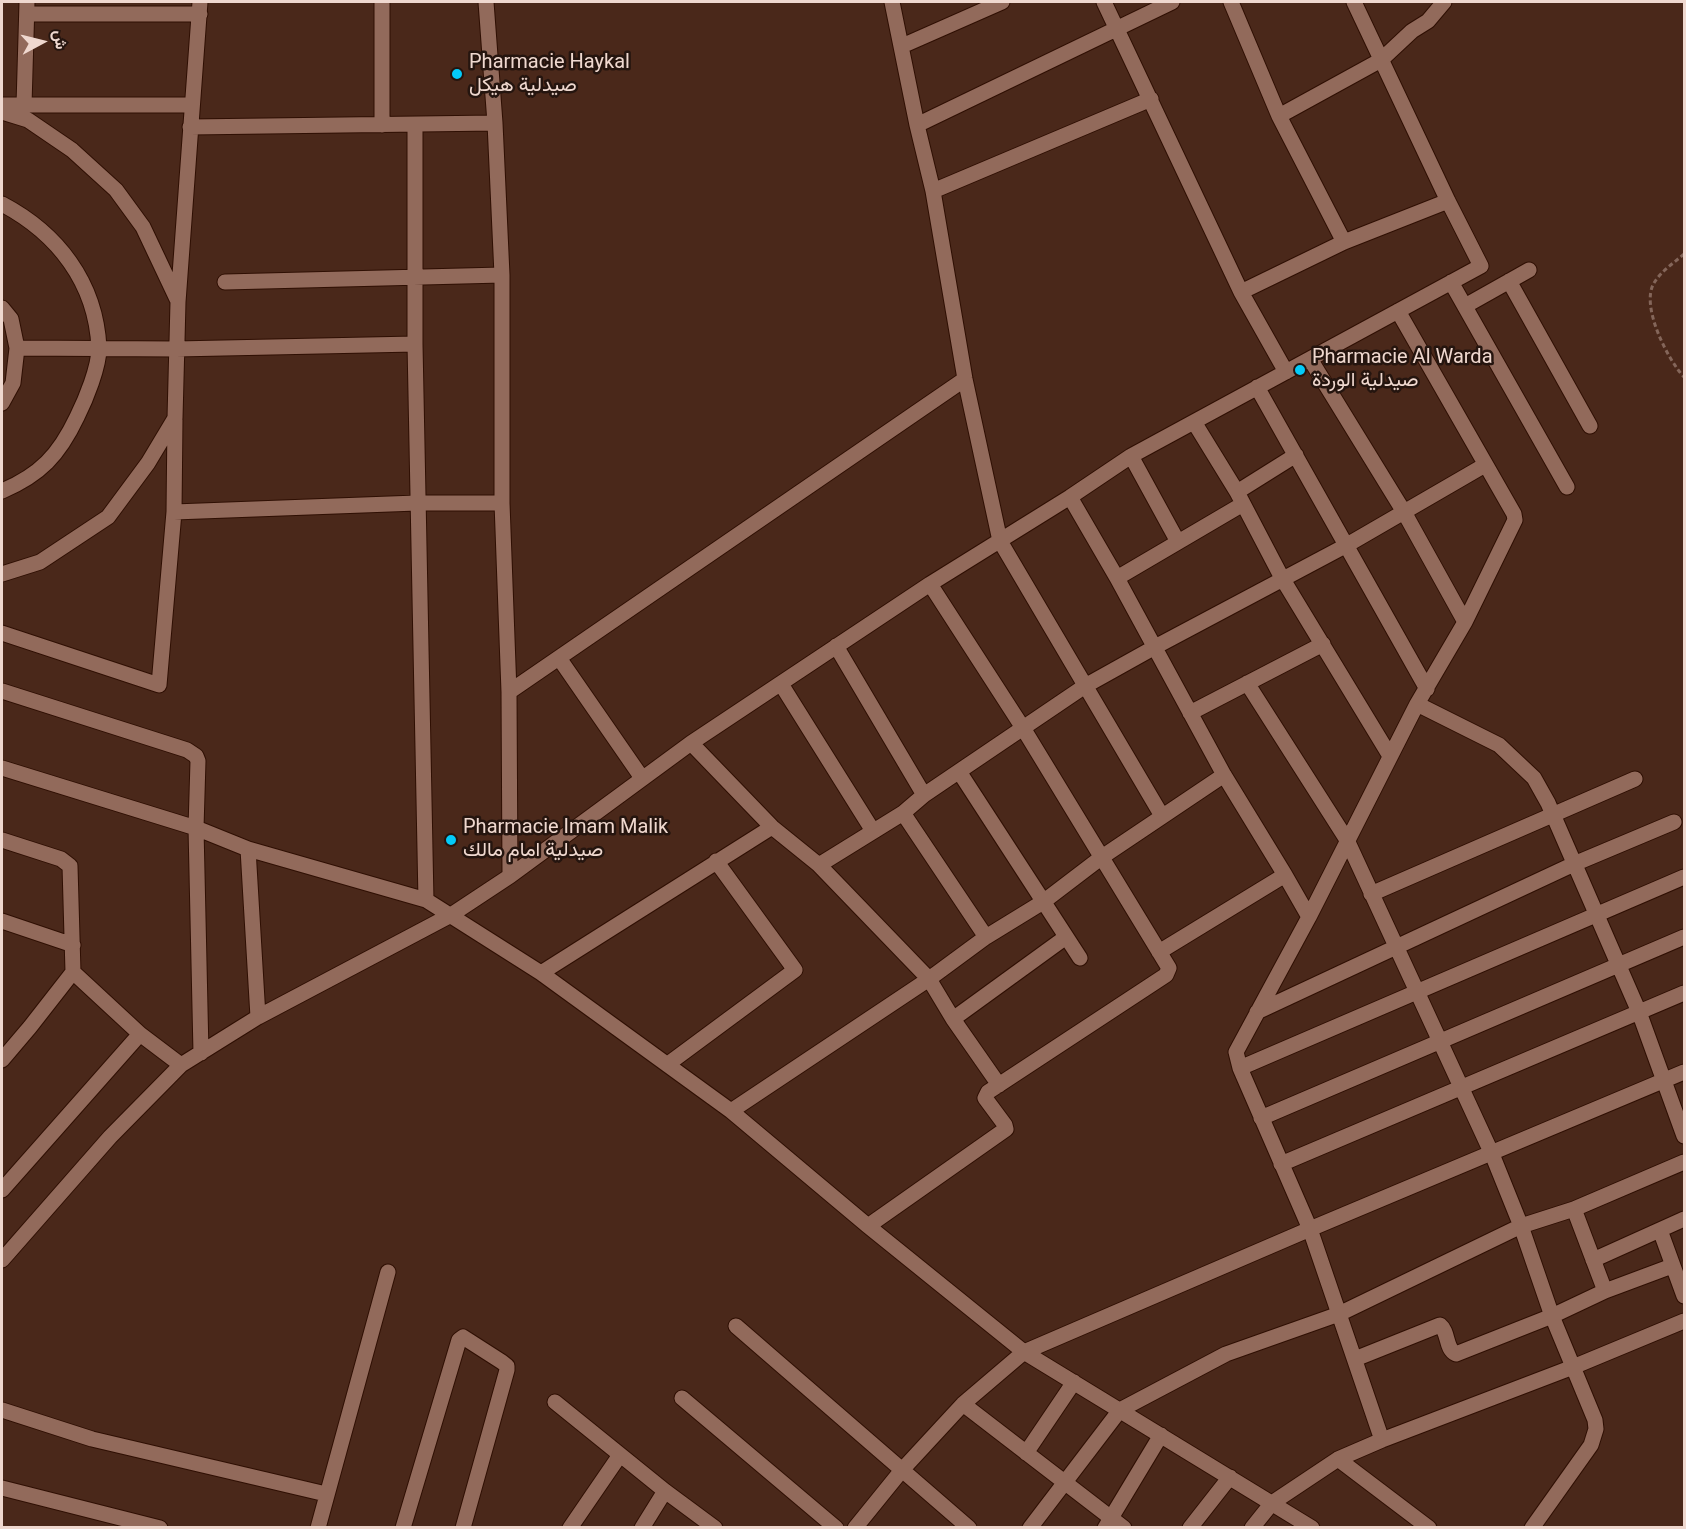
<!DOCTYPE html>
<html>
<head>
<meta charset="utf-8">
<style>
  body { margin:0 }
  #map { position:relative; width:1686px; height:1529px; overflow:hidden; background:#4a281a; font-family:Roboto,Vazirmatn,sans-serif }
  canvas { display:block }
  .frame { position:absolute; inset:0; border:3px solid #efd8cf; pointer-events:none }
  .north { position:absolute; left:12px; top:12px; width:60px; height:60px; -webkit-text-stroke:4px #25150f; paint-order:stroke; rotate:83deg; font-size:16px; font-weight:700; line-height:24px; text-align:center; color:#efd8cf }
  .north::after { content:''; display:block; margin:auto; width:21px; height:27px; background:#efd8cf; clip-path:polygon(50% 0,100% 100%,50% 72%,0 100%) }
</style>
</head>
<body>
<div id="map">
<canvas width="1686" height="1529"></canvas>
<div class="frame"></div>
<div class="north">ش</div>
</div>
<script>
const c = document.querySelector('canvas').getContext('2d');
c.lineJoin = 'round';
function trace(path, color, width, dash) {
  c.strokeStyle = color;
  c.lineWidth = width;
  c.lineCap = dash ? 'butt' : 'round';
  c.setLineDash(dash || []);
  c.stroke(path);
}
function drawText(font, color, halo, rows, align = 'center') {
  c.font = font + ' Roboto,Vazirmatn,sans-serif';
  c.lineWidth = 5;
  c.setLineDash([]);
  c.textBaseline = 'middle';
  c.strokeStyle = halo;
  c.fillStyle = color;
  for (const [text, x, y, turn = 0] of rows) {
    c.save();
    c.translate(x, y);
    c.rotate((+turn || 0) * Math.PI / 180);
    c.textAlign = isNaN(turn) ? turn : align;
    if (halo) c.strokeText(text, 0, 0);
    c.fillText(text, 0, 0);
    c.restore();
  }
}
const path = new Path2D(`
  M1684 254C1674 263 1661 271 1654 283 1640 306 1668 360 1684 377`);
const minor = new Path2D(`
  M382 2V125
  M486 2 495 123 502 275V503L509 692 510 876
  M892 2 917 125 933 191 965 379 1000 541 1162 816
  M1104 2 1241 292 1286 372
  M1231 2 1279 116 1344 242
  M27 14H200
  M902 46 1002 2
  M2 105H191
  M24 105 27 2
  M2 112 28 120 72 150 116 190 143 227 177 299
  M1279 116 1381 60 1412 31 1428 21 1444 2
  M415 125V344L426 900
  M917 125 1172 2
  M190 127 495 123
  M933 191 1151 99
  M2 204C57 233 96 282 99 348 99 367 86 399 77 417 59 455 40 475 2 491
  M1509 281 1590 426
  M225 282 502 275
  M1451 282 1567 487
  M1241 292 1344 242 1448 201
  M1465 306 1529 270
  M2 308 11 319 17 348 13 383 2 403
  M17 348 176 349 415 344
  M1310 359 1404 512 1465 622
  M1257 387 1427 689
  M1194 422 1237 492 1282 578 1390 756
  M1131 456 1178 542
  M1237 492 1296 455
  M1070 497 1117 578 1224 775 1285 875 1309 917
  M174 512 417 503H502
  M2 574 40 562 108 517 148 463 175 418 178 302 200 2
  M1117 578 1243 504
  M2 633 159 685 174 512 175 420
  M836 646 924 795
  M559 658 642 778
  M1247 683 1347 840 1492 1154 1521 1226 1552 1316 1595 1420 1596 1429 1591 1445 1532 1528
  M781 684 873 831
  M2 691 187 750 196 756 198 761 196 828 201 1053
  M509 692 965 379
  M1417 704 1499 745 1534 778 1548 803 1639 1012 1684 1136
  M1190 713 1323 644
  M691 743 772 827 819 865 929 979 953 1019 999 1085
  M2 768 196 828 248 849 426 900 541 973 731 1111 868 1226 1024 1352 1312 1528
  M960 773 1080 958
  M903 813 986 937
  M2 840 61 859 70 866 73 972 30 1027 2 1060
  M248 849 258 1017
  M819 865 903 813 924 795 1085 686 1155 647 1347 545 1485 465
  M1371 894 1635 779
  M2 921 73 945
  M1159 952 1285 875
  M73 972 140 1034 181 1065
  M541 973 772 827
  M1257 1012 1574 864 1674 822
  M953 1019 1066 937
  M668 1064 795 970 716 861
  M1240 1068 1684 877
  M731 1111 929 979 986 937 1043 902 1102 857 1224 775
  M1261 1118 1684 937
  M1281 1164 1684 993
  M2 1190 140 1034
  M1574 1209 1605 1291 1672 1266
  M868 1226 1006 1129 1005 1125 985 1098 988 1092 1166 975 1169 968 1023 728 930 584
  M1660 1230 1684 1296
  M2 1260 110 1137 181 1065 258 1017 451 915 510 876 691 743 930 584 1070 497 1131 456 1481 266 1448 201 1354 2
  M1593 1260 1684 1219
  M736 1326 969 1528
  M1355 1359 1440 1325C1449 1332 1445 1349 1456 1354L1552 1316 1605 1291
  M682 1398 836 1528
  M555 1402 665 1491 715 1528
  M963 1404 1124 1528
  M2 1410 92 1439 326 1494
  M1382 1440 1310 1229 1240 1068 1236 1052 1309 917 1417 704 1465 622 1515 520 1514 514 1398 311
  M1026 1453 1074 1382
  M1338 1459 1429 1528
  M2 1488 160 1528
  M318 1528 388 1272
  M403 1528 459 1340 463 1337 502 1362 507 1366V1370L463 1528
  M570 1528 620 1455
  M642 1528 665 1491
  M855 1528 902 1470 963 1404 1024 1352 1310 1229 1684 1072
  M1030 1528 1120 1410 1226 1354 1339 1314 1521 1226 1574 1209 1684 1162
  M1105 1528 1161 1435
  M1190 1528 1230 1477
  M1252 1528 1272 1503 1338 1459 1382 1440 1573 1367 1684 1321`);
const markers = [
  [457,74,6,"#04cbf9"],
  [1300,370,6,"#04cbf9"],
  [451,840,6,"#04cbf9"]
];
const poiNames = [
  ["Pharmacie Haykal",469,63],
  ["صيدلية هيكل",469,86],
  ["Pharmacie Al Warda",1312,358],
  ["صيدلية الوردة",1312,381],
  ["Pharmacie Imam Malik",463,828],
  ["صيدلية امام مالك",463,851]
];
trace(minor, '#2f0f03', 17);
trace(path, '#84665a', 3, [4.5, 3]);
trace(minor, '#926a5b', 15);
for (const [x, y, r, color] of markers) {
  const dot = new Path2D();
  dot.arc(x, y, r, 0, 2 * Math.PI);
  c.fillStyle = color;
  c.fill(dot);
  trace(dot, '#25150f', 2);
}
drawText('20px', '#efd8cf', '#25150f', poiNames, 'left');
</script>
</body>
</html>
